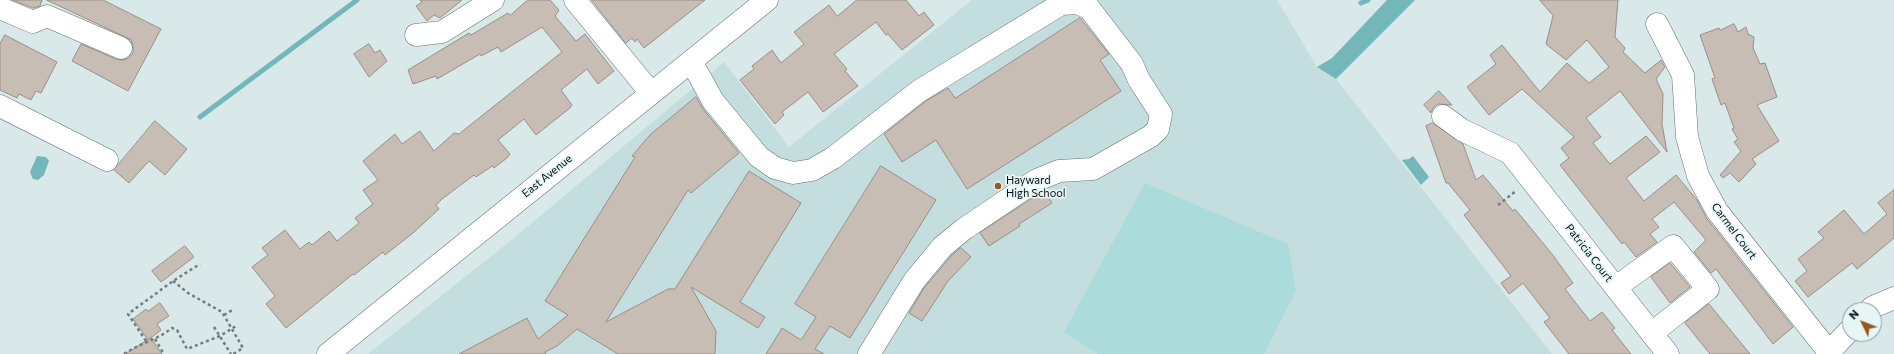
<!DOCTYPE html>
<html>
<head>
<meta charset="utf-8">
<style>
  body { margin:0 }
  #map { position:relative; width:1894px; height:354px; overflow:hidden; background:#d9e8e9; font-family:Commissioner,sans-serif }
  canvas { display:block }
  .north { position:absolute; left:1842px; top:302px; width:40px; height:40px; box-sizing:border-box; background:#e6f5f6; border:1px solid #8d9899; border-radius:50%; rotate:313deg; font-size:11px; font-weight:700; line-height:16px; text-align:center; color:#080d0d }
  .north::after { content:''; display:block; margin:auto; width:14px; height:18px; background:#975820; clip-path:polygon(50% 0,100% 100%,50% 72%,0 100%) }
</style>
</head>
<body>
<div id="map">
<canvas width="1894" height="354"></canvas>
<div class="north">N</div>
</div>
<script>
const c = document.querySelector('canvas').getContext('2d');
c.lineJoin = 'round';
function fill(path, color) {
  c.fillStyle = color;
  c.fill(path, 'evenodd');
}
function trace(path, color, width, dash) {
  c.strokeStyle = color;
  c.lineWidth = width;
  c.lineCap = dash ? 'butt' : 'round';
  c.setLineDash(dash || []);
  c.stroke(path);
}
function drawText(font, color, halo, rows, align = 'center') {
  c.font = font + ' Commissioner,sans-serif';
  c.lineWidth = 3.5;
  c.setLineDash([]);
  c.textBaseline = 'middle';
  c.strokeStyle = halo;
  c.fillStyle = color;
  for (const [text, x, y, turn = 0] of rows) {
    c.save();
    c.translate(x, y);
    c.rotate((+turn || 0) * Math.PI / 180);
    c.textAlign = isNaN(turn) ? turn : align;
    if (halo) c.strokeText(text, 0, 0);
    c.fillText(text, 0, 0);
    c.restore();
  }
}
const built = new Path2D(`
  M972 0H1277L1317 67 1336 79 1552 354H368L514 238 724 62 789 147Z`);
const green = new Path2D(`
  M1145 183 1288 244 1296 291 1264 354H1098L1064 332Z`);
const forest = new Path2D(`
  M1387 0H1415L1336 79 1317 67 1332 58Z
  M37 156 46 157 49 161 44 175 38 180 33 179 30 172Z
  M1413 156 1429 177 1421 185 1402 160 1409 159Z`);
const stream = new Path2D(`
  M1361 3 1368 0
  M200 117 357 0`);
const building = new Path2D(`
  M13 0H42L40 6 33 8Z
  M47 0H103L161 29 128 91 72 61 81 44 116 59 123 60 129 58 133 53V46L131 40Z
  M420 0H462L440 18 434 15 427 21 416 6 422 2Z
  M528 0H550L559 10 555 16 576 41 585 34 614 71 598 84 587 69 561 90 572 105 570 108 536 135 524 119 498 140 510 154 507 158 494 168 492 166 476 177 474 175 442 199 436 205 439 209 413 233 385 255 383 252 354 275 353 274 286 328 266 304 275 296 252 267 268 255 262 248 285 230 300 249 309 242 312 245 329 231 337 241 359 223 355 218 373 204 363 190 378 180 363 161 395 134 402 144 420 131 434 151 454 133 459 134 562 52 542 27 501 52 498 47 481 56 480 54 437 79 436 76 413 84 408 70 469 33 471 35 508 13 510 15Z
  M592 0H705L644 48 637 39 635 42 632 38 626 43Z
  M857 0H906L919 16 924 12 934 25 902 50 888 34 886 35 876 22 834 54 847 69 845 71 858 86 823 112 808 92 782 112 784 115 775 124 740 80 754 69 752 66 772 50 781 63 804 44 794 32 829 5 837 16Z
  M1540 0H1618L1615 37 1625 48 1623 52 1645 73 1661 60 1665 67 1656 79 1663 94 1662 124 1667 152 1620 91 1586 118 1601 137 1593 143 1610 164 1646 136 1660 152 1626 178 1644 201 1676 175 1697 200 1707 219 1793 327 1773 344 1716 269 1711 273 1694 252 1706 240 1674 202 1652 219 1659 227 1650 234 1657 242 1636 257 1624 242 1622 244 1560 165 1569 158 1561 148 1574 137 1522 89 1489 115 1467 87 1496 64 1490 55 1502 45 1540 92 1567 63 1589 83 1609 67 1587 40 1566 60 1546 44 1553 16Z
  M1080 18 1109 54 1100 60 1121 91 967 189 936 140 902 162 884 134 926 101 948 88 955 98Z
  M1734 24 1738 32 1746 27 1748 34 1754 37 1753 48 1760 64 1765 63 1777 97 1757 105 1779 141 1752 159 1756 164 1739 182 1730 173 1723 178 1720 175 1741 151 1734 142 1738 139 1732 129 1734 128 1725 103 1721 105 1712 79 1715 78 1700 35 1719 28 1720 30Z
  M5 35 57 62 41 93 36 91 31 100 19 94 17 98 0 90V44Z
  M369 44 375 53 380 50 387 61 369 77 354 54Z
  M1439 91 1452 105 1438 104 1433 108 1431 113 1424 105Z
  M696 97 703 109 739 153 691 193 688 190 606 322 668 289H675L749 171 801 203 740 302 765 317 758 328 691 287 716 331 715 354H618L577 329 557 346 545 352 546 354H459L527 318 538 339 568 315 545 301 635 157 632 156 650 135Z
  M155 121 187 149 165 175 149 161 129 183 114 170Z
  M1433 123 1463 144 1476 180 1483 175 1513 211 1515 209 1552 254 1573 283 1565 289 1590 321 1602 312 1615 328 1612 330 1631 354H1569L1544 322 1550 318 1523 283 1509 294 1501 283 1511 276 1464 215 1470 210 1448 183H1446L1426 126Z
  M881 166 936 200 850 338 830 326 815 349 824 354H766L782 328 801 340 816 317 795 304Z
  M1894 190V238L1857 269 1852 263 1808 297 1795 281 1807 271 1798 259 1824 238 1818 232 1844 210 1864 234 1887 214 1878 203Z
  M1044 191 1052 203 1019 224 1020 226 989 246 980 233Z
  M185 246 194 257 161 282 152 271Z
  M961 248 971 257 948 281 922 321 909 313 924 288 951 256Z
  M1670 263 1690 287 1670 303 1651 277Z
  M160 303 169 316 157 324 161 330 148 340 133 319 146 309 148 311Z
  M1709 304 1750 354H1710L1685 323Z
  M151 338 162 354H126Z`);
const path = new Path2D(`
  M1498 205 1516 191
  M173 281 188 293 222 312 243 348 233 354
  M224 315 234 309
  M214 327 231 354
  M155 339 164 354
  M146 341 128 314 173 281 200 264
  M124 354C140 343 157 340 172 328L177 330 187 349 220 336 236 326`);
const minor = new Path2D(`
  M575 0 651 93
  M0 8 33 22 47 16 121 48
  M1657 24 1683 75 1687 137 1698 176 1717 211 1829 352
  M416 35 442 32 493 0
  M691 61 713 101 759 157 775 168 793 173 812 170 833 158 919 91 1061 4 1077 3 1089 8 1132 64 1139 80 1161 114 1158 129 1151 136 1093 169 1059 171 1037 180 964 229 942 247 914 281 869 354
  M0 106 107 160
  M1443 116 1462 130 1510 153 1668 354
  M1616 287 1673 246 1708 289 1652 333
  M1870 310 1873 307 1894 298
  M328 354 767 0
  M1827 354 1850 330`);
const markers = [
  [998,186,4,"#975820"]
];
const streetNames = [
  ["East Avenue",547,176,-39],
  ["Carmel Court",1734,231,53],
  ["Patricia Court",1589,253,52]
];
const poiNames = [
  ["Hayward",1006,180],
  ["High School",1006,193]
];
fill(built, '#c4dedf');
fill(green, '#acdbdc');
fill(forest, '#74b7ba');
trace(stream, '#74b7ba', 5);
fill(building, '#c8bdb5');
trace(building, '#998e87', 1);
trace(minor, '#637171', 23);
trace(path, '#737d7e', 2.5, [3, 3]);
trace(minor, '#fff', 22);
for (const [x, y, r, color] of markers) {
  const dot = new Path2D();
  dot.arc(x, y, r, 0, 2 * Math.PI);
  c.fillStyle = color;
  c.fill(dot);
  trace(dot, '#e6f5f6', 1.5);
}
drawText('11px', '#080d0d', '#e6f5f6', streetNames);
drawText('11px', '#080d0d', '#e6f5f6', poiNames, 'left');
</script>
</body>
</html>
